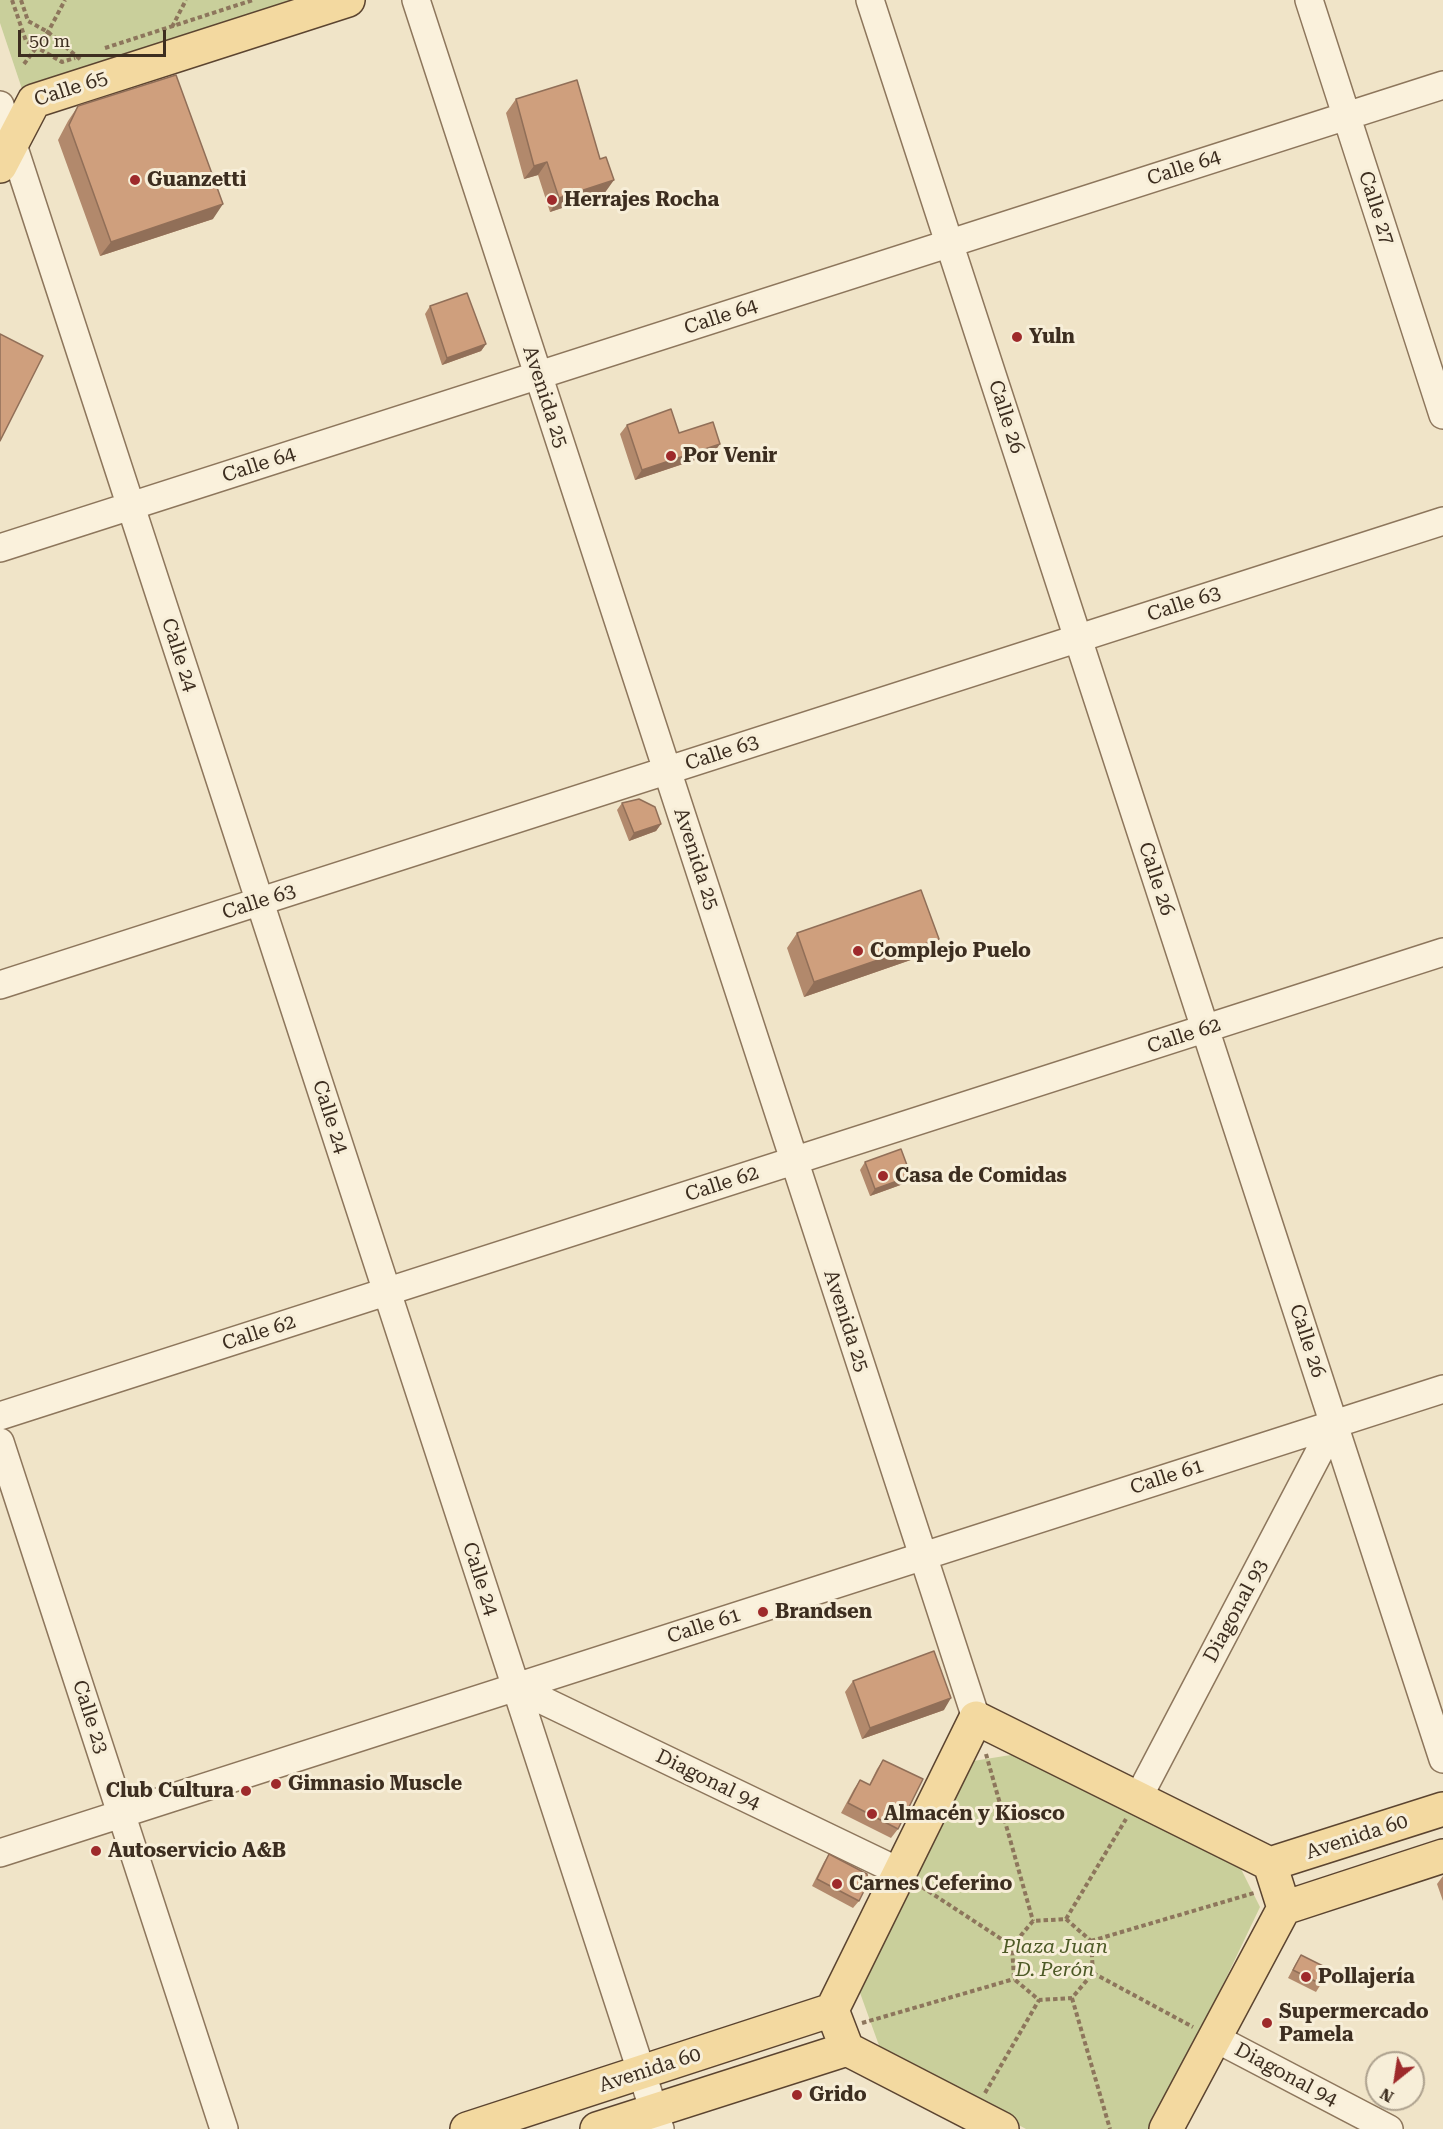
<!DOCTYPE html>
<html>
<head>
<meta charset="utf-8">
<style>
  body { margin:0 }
  #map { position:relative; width:1443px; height:2129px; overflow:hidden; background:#f0e4c8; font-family:"Roboto Serif",serif }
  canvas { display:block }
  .north { position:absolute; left:1365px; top:2051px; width:60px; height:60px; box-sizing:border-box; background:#f7eed8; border:2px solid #ada18e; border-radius:50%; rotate:210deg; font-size:16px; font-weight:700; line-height:24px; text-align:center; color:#3d2e20 }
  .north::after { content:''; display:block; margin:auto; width:21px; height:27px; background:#9e2a2b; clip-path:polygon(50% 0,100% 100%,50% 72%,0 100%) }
  .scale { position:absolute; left:18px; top:30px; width:148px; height:27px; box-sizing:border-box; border:3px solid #3d2e20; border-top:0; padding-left:8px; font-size:18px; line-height:21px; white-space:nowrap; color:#3d2e20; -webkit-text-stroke:4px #f7eed8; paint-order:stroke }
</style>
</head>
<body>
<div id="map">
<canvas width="1443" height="2129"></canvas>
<div class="north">N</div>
<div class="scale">50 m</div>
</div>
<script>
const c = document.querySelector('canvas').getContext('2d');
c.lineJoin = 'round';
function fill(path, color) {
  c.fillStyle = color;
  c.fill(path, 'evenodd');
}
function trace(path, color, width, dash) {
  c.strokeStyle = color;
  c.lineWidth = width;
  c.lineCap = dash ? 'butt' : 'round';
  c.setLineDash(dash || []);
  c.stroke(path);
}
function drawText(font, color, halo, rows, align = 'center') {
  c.font = font + ' "Roboto Serif",serif';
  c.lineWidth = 6;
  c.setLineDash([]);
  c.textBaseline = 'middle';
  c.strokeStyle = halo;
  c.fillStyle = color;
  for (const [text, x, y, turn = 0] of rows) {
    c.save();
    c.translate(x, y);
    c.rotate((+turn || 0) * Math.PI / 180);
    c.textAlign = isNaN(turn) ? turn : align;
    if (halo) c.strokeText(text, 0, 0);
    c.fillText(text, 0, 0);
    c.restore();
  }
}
const green = new Path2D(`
  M0 0H301L22 89 0 23Z
  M1017 1754 1237 1861 1260 1907 1154 2129H1026L881 2051 859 1990 967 1762Z`);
const path = new Path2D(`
  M12 0 26 41 62 62 75 58
  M21 0 28 21 48 32 81 60
  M172 27 186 0
  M105 48 253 0
  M24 64 48 32 65 0
  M986 1754 1033 1921
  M922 1887 1012 1946
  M1066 1919 1091 1941 1093 1973 1072 1998 1039 2000 1014 1979 1012 1946 1033 1921Z
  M1066 1919 1126 1819
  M1091 1941 1254 1893
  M1093 1973 1193 2027
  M1072 1998 1110 2129
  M862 2023 1014 1979
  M985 2093 1039 2000`);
const minor = new Path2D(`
  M416 0 976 1718
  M870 0 1443 1759
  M1309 0 1443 415
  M0 105 660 2129
  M0 548 1443 85
  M0 985 1443 521
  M0 1416 1443 952
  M0 1442 224 2129
  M515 1687 900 1872
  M1138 1798 1334 1424
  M0 1853 1443 1389
  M1215 2038 1389 2129`);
const major = new Path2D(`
  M0 166 34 101 348 0
  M1270 1864 1443 1809
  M1284 1908 1443 1856
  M467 2129 832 2010
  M597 2129 847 2049
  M1002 2129 847 2049 832 2010 976 1718 1270 1864 1284 1908 1166 2129`);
const wall = new Path2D(`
  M516 99 604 194 550 212 538 175 524 179 506 113Z
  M78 106 213 219 100 256 58 140 68 121Z
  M430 306 486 344 481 351 442 365 425 314Z
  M627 425 679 433 713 454 635 480 620 434Z
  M622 803 661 824 656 831 629 841 617 810Z
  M797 933 928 954 804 997 787 948Z
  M865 1162 911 1176 906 1183 870 1196 860 1170Z
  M853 1681 944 1710 862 1739 845 1692Z
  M883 1760 898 1829 891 1838 841 1813 854 1789 860 1780 869 1785 877 1769Z
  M829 1854 859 1901 853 1908 812 1886 824 1862Z
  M1443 1876V1901L1437 1884Z
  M1301 1955 1321 1984 1316 1992 1288 1978 1296 1963Z`);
const shadedWall = new Path2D(`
  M547 162 538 175 524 179 534 166Z
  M614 180 604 194 550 212 559 198Z
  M223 204 213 219 100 256 111 242Z
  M486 344 481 351 442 365 447 358Z
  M720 444 713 454 635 480 642 470Z
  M661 824 656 831 629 841 634 833Z
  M939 939 928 954 804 997 814 982Z
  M911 1176 906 1183 870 1196 875 1189Z
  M951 1698 944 1710 862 1739 870 1728Z`);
const building = new Path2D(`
  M176 75 223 204 111 242 69 125 78 106Z
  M577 80 600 159 606 157 614 180 559 198 547 162 534 166 516 99Z
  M467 293 486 344 447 358 430 306Z
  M0 334 43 356 0 441Z
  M671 409 679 433 713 422 720 444 642 470 627 425Z
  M639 799 655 807 661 824 634 833 622 803Z
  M921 890 939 939 814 982 797 933Z
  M901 1149 911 1176 875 1189 865 1162Z
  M934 1651 951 1698 870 1728 853 1681Z
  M883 1760 923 1779 898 1829 848 1803 860 1780 870 1785Z
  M829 1854 867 1874 868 1883 859 1901 817 1879Z
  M1301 1955 1329 1969 1321 1984 1293 1970Z`);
const markers = [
  [135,180,6,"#9e2a2b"],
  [552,200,6,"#9e2a2b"],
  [1017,337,6,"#9e2a2b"],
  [671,456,6,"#9e2a2b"],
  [858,951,6,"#9e2a2b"],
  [883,1176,6,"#9e2a2b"],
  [763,1612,6,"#9e2a2b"],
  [276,1784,6,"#9e2a2b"],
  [246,1791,6,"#9e2a2b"],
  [872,1814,6,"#9e2a2b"],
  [96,1851,6,"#9e2a2b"],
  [837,1884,6,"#9e2a2b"],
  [1306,1977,6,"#9e2a2b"],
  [1267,2023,6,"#9e2a2b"],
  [797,2095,6,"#9e2a2b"]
];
const streetNames = [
  ["Calle 65",71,89,-18],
  ["Calle 64",1184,168,-18],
  ["Calle 27",1376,208,72],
  ["Calle 64",721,317,-18],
  ["Avenida 25",545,397,72],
  ["Calle 26",1006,417,72],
  ["Calle 64",259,465,-18],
  ["Calle 63",1184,604,-18],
  ["Calle 24",179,655,72],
  ["Calle 63",722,753,-18],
  ["Avenida 25",696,859,72],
  ["Calle 26",1156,879,72],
  ["Calle 63",259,902,-18],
  ["Calle 62",1184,1036,-18],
  ["Calle 24",330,1117,72],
  ["Calle 62",722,1184,-18],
  ["Avenida 25",846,1321,72],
  ["Calle 62",259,1333,-18],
  ["Calle 26",1307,1341,72],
  ["Calle 61",1167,1477,-18],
  ["Calle 24",480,1579,72],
  ["Diagonal 93",1236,1611,-62],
  ["Calle 61",704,1626,-18],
  ["Calle 23",90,1717,72],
  ["Diagonal 94",708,1780,26],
  ["Avenida 60",1357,1837,-18],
  ["Avenida 60",650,2070,-18],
  ["Diagonal 94",1286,2075,28]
];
const poiNames = [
  ["Guanzetti",147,180],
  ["Herrajes Rocha",564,200],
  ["Yuln",1029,337],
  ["Por Venir",683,456],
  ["Complejo Puelo",870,951],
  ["Casa de Comidas",895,1176],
  ["Brandsen",775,1612],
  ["Gimnasio Muscle",288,1784],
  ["Club Cultura",234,1791,"right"],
  ["Almacén y Kiosco",884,1814],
  ["Autoservicio A&B",108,1851],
  ["Carnes Ceferino",849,1884],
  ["Pollajería",1318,1977],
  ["Supermercado",1279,2012],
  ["Pamela",1279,2035],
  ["Grido",809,2095]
];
const parkNames = [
  ["Plaza Juan",1055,1947],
  ["D. Perón",1055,1970]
];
fill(green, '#c9cf9b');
trace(minor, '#8d765c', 30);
trace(major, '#5b4430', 36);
trace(path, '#8d765c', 4, [4.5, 3]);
trace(minor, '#faf1dc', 27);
trace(major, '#f3d9a0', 33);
fill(wall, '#b2896c');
fill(shadedWall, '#916f58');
fill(building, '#cf9f7d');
trace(building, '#916f58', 1.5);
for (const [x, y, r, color] of markers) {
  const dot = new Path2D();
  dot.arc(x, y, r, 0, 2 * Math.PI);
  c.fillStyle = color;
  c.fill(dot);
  trace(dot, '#f7eed8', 2);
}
drawText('20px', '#3d2e20', '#f7eed8', streetNames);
drawText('bold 20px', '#3d2e20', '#f7eed8', poiNames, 'left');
drawText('italic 20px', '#4d5a26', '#f7eed8', parkNames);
</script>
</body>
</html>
